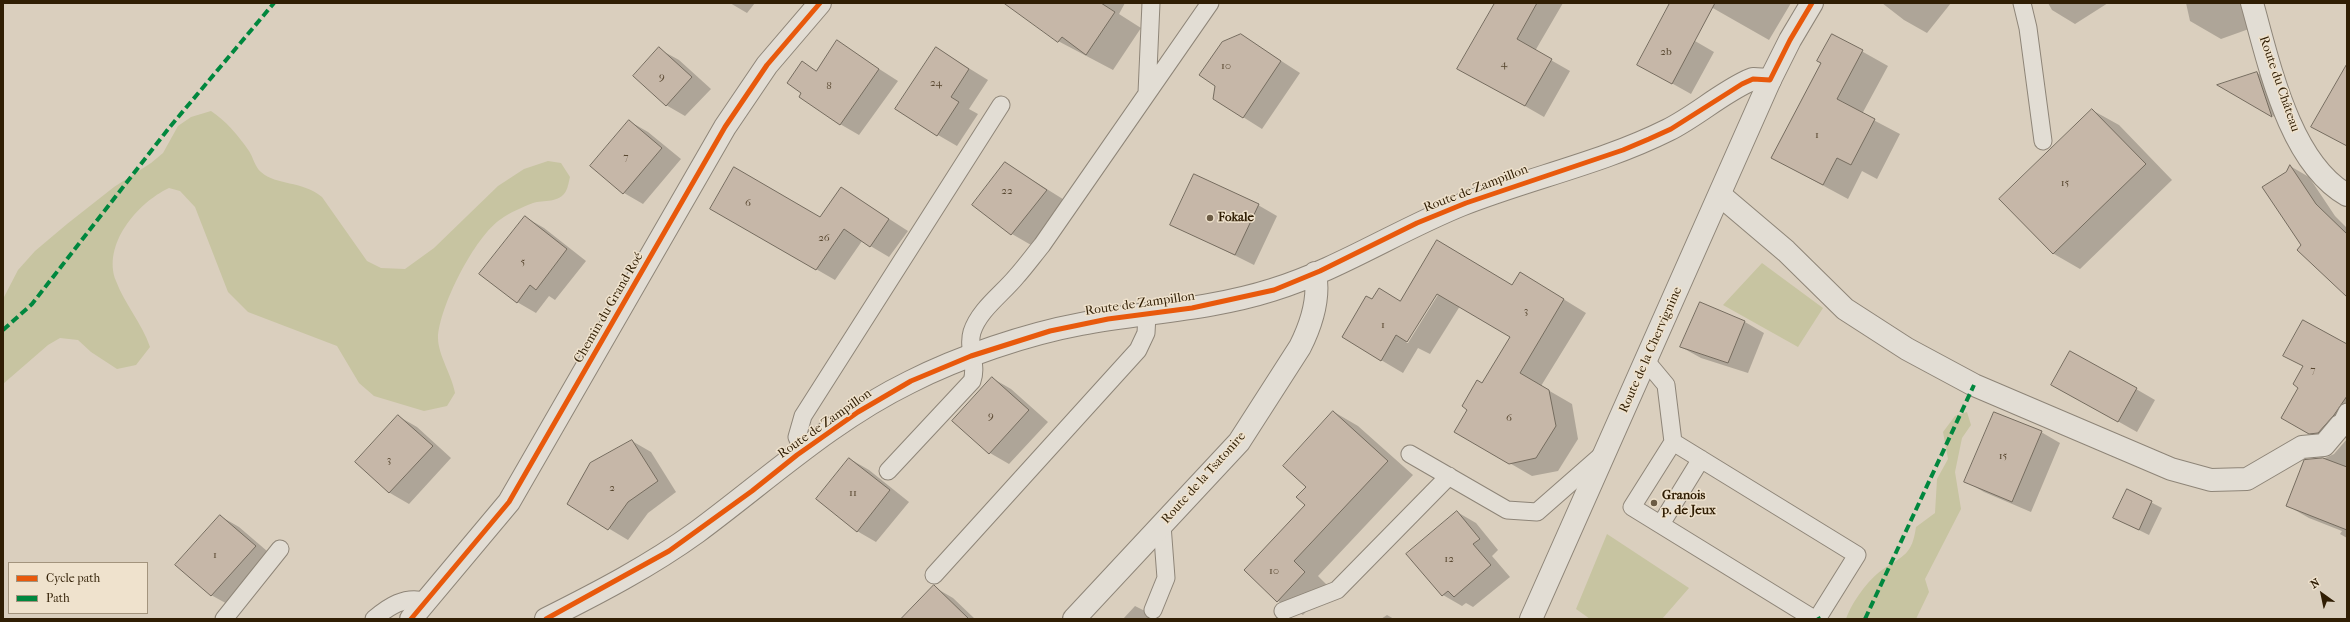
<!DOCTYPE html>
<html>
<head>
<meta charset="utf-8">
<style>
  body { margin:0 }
  #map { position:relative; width:2350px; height:622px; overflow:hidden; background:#dacfbe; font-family:"IM FELL French Canon",serif }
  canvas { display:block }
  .frame { position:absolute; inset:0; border:4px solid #301e04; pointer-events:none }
  .legend { position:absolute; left:8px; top:562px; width:140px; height:52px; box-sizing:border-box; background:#efe2cd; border:1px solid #a3947d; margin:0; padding:5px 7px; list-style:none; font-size:12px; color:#301e04 }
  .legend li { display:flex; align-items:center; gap:8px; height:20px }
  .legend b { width:20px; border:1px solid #a3947d }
  .north { position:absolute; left:2302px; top:574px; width:40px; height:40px; -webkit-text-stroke:3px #efe2cd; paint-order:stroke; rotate:327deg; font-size:11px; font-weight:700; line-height:16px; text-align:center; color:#301e04 }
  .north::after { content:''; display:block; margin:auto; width:14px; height:18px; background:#301e04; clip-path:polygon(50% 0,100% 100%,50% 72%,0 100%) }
</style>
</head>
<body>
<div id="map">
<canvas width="2350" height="622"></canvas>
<div class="frame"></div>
<ul class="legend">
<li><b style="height:5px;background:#e8590c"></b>Cycle path</li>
<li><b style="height:5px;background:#00873e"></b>Path</li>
</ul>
<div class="north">N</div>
</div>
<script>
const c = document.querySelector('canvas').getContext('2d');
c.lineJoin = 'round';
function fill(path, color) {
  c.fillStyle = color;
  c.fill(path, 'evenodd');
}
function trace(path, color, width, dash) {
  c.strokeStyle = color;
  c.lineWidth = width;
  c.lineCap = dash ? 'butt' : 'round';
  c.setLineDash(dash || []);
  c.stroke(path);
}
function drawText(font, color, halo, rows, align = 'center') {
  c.font = font + ' "IM FELL French Canon",serif';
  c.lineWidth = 3;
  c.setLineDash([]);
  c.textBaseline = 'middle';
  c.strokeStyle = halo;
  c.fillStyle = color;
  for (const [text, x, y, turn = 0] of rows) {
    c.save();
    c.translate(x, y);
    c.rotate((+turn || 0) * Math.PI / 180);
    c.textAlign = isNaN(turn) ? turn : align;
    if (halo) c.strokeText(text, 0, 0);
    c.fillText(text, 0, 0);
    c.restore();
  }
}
const green = new Path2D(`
  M211 111C226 121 238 135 249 151 253 157 255 167 261 172 277 186 301 180 322 197L367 261 381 268 405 269 434 248 498 186 524 169 548 161 561 163 570 177C569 181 568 187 566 191 560 203 543 200 533 203 523 207 509 213 501 219 475 236 439 307 438 338 438 355 452 375 455 393L447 406 424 411 374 396 359 383 337 346 248 312 228 292 195 207 180 191 169 188C137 203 102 245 116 281 125 305 142 323 150 347L136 365 117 369 91 352 78 340 60 338 48 345 3 384V299L18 270 35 251 67 224 114 187 151 163 163 153 178 126 191 117Z
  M1762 263 1823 308 1798 347 1723 305Z
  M1967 412 1971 425 1962 438 1955 472 1961 509 1925 579 1929 592 1916 619H1846C1852 602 1868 580 1882 570 1904 555 1912 555 1916 527L1935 513 1937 479 1948 459 1943 432 1955 416Z
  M1607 534 1689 588 1662 619H1590L1576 609Z`);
const shadow = new Path2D(`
  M730 3H755L747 13Z
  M1036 3H1125L1119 14 1141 28 1113 70 1058 41Z
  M1496 3H1563L1535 51 1570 71 1544 117 1478 79Z
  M1704 3H1791L1769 40Z
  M1882 3H1951L1927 33 1904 20Z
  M2048 3H2108L2075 24 2052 10Z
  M2186 3H2254L2260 25 2221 39 2190 21Z
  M1241 35 1300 73 1262 129 1243 117Z
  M1833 35 1888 66 1862 114 1900 134 1877 179 1862 171 1848 199 1772 158 1822 63Z
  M1695 41 1714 52 1691 94 1657 75Z
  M837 42 898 81 859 135 840 124 802 93V63L817 71Z
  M936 48 988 80 969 109 978 114 957 146 938 135Z
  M659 49 679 60 711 89 685 116 666 105Z
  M2257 73 2277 84 2291 126 2220 86Z
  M2092 110 2119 125 2172 180 2080 269 2054 254 2001 199Z
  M629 121 648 132 681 159 643 204 624 193 591 166Z
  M1005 163 1066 201 1031 245 1012 234Z
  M2290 166 2309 177 2335 216 2347 228V296L2303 245 2286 172Z
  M841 188 908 231 889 257 862 241 835 280 712 209 820 218Z
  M1258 205 1277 216 1254 265 1172 224Z
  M525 217 544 228 586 261 555 300 549 296 536 313 517 302Z
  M1437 241 1512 286H1542L1586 313 1541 386 1572 404 1578 439 1558 471 1532 476 1456 432 1511 337 1460 306 1430 354 1418 348 1403 373 1381 360 1372 301 1401 302ZM1439 289 1441 290 1408 343H1406Z
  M1701 304 1745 322 1764 333 1748 373 1701 358 1681 347Z
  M2347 345V435L2339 445 2331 446 2303 430Z
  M992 378 1011 389 1048 422 1009 464 990 453 953 421Z
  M2136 389 2155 400 2137 432 2071 395Z
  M1334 412 1358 426 1413 475 1318 576 1329 587 1303 615 1278 601 1306 505 1307 487Z
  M398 416 417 427 451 458 409 504 390 493 356 462Z
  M2041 432 2060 443 2031 512 1984 492 1965 481Z
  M2347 439V538L2340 534 2342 531 2309 518 2288 506 2305 461 2325 458 2334 454Z
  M632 441 651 452 676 492 648 513 628 540 568 504Z
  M850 459 869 470 909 502 876 542 857 531Z
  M2127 490 2162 508 2149 535 2114 518Z
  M1457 512 1476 523 1498 550 1492 556 1510 577 1473 607 1466 603 1462 606 1443 595 1408 554Z
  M220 516 239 527 274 557 231 606 211 595Z
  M934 587 953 598 975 619H902Z
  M1135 606 1145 611 1153 619H1123Z
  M1387 615 1394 619H1381Z`);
const building = new Path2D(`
  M1004 3H1101L1115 12 1086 55 1062 37 1058 42Z
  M1495 3H1537L1517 39 1552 59 1525 106 1457 69Z
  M1670 3H1715L1672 84 1637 65Z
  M1241 34 1281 61 1243 118 1213 99 1215 86 1199 75 1222 42Z
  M1832 34 1863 50 1837 99 1875 119 1851 165 1837 158 1823 185 1771 158 1821 63 1817 61Z
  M837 40 879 69 840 125 799 97 801 93 787 83 802 61 816 71Z
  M659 47 692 77 666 106 633 76Z
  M936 47 969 69 951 97 959 102 937 136 895 109Z
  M2347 64V146L2311 127Z
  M2257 72 2272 117 2217 85Z
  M2092 109 2146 164 2053 254 1999 199Z
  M629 120 662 148 623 194 590 166Z
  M1005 162 1047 190 1011 235 972 205Z
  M2290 165 2316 204 2347 234V297L2297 250 2301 245 2262 187 2286 172Z
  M734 167 820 217 841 187 889 219 870 247 844 229 816 270 710 209Z
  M1194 174 1259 204 1235 255 1170 225Z
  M525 216 567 249 536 290 530 285 517 303 479 274Z
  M1437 240 1512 285 1520 272 1564 299 1520 373 1549 390 1556 426 1536 458 1509 464 1454 432 1467 410 1462 406 1477 380 1482 383 1510 337 1437 294 1407 342 1396 335 1381 361 1342 337 1366 296 1372 299 1379 288 1400 301Z
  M1700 302 1745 321 1728 363 1680 347Z
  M2303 320 2347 344V396L2334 415 2318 433 2309 434 2281 418 2298 388 2293 384 2303 366 2283 356Z
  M2070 351 2137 388 2118 422 2051 385Z
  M992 377 1029 410 989 454 952 421Z
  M1333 411 1388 461 1294 561 1305 572 1277 602 1244 570 1305 505 1296 497 1306 487 1283 466Z
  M1994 412 2042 431 2012 502 1964 482Z
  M398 415 433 446 389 493 355 462Z
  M632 440 658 481 628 502 608 530 567 504 590 463Z
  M849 458 890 490 857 532 816 499Z
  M2323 458 2347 467V530L2286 506 2304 460Z
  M2127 489 2152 501 2139 530 2113 518Z
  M1457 511 1480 539 1473 544 1491 565 1454 597 1448 591 1442 596 1406 554Z
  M220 515 256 546 211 596 175 565Z
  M934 585 969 619H901Z`);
const service = new Path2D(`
  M2022 3 2028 28 2043 141
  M1147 93 1151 3
  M1646 361 1666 385 1673 442 1632 507 1814 619
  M2340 426 2347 412
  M1673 442 1857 555 1817 619
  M803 451 797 437 803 416 1001 105
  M1410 454 1507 510 1537 512 1602 455
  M888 471 972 381C978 365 967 349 972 332 979 310 1002 294 1016 277 1025 267 1033 256 1042 245L1210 3
  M1661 524 1701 459
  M934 575 1138 350 1146 333 1147 315
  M1153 610 1166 578 1162 525
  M1283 611 1337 590 1449 476
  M224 619 280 549
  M374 619C389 606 405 596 424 601`);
const minor = new Path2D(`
  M2252 3C2269 63 2289 162 2347 195
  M1720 195 1786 251 1845 309 1907 349 1974 385 2171 469 2211 480 2247 479 2302 447 2324 445 2340 426
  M411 619 509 502 725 127 767 65 820 3
  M546 619C598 593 650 566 697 532 766 481 832 420 910 382 959 357 1027 334 1081 324 1144 312 1209 310 1272 290 1337 270 1397 231 1461 205 1529 178 1602 163 1668 130 1696 116 1720 94 1748 81L1753 79 1770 80
  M1074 619 1239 442 1300 347C1311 325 1320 298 1315 273`);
const tertiary = new Path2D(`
  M1531 619 1770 80 1790 40 1812 3`);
const quiet = new Path2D(`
  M3 330 32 304 169 128 274 3
  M1818 617 1819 619
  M1865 619 1974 385`);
const cycleway = new Path2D(`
  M411 619 509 502 725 127 767 65 820 3
  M546 619 669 551 752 491 797 455 858 412 911 381 971 356 1050 331 1108 319 1192 308 1274 290 1320 271 1417 223 1466 203 1623 150 1649 139 1671 129 1742 84 1753 79 1770 80 1790 40 1812 3`);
const markers = [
  [1210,218,4,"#6c5c45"],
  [1654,503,4,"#6c5c45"]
];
const numberNames = [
  ["2b",1666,52],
  ["4",1504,64],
  ["10",1226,66],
  ["9",662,77],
  ["24",936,83],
  ["8",829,86],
  ["1",1817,135],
  ["7",626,157],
  ["15",2065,183],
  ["22",1007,191],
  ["6",748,203],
  ["26",824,238],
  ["5",523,262],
  ["3",1526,311],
  ["1",1383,325],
  ["7",2313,370],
  ["9",991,416],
  ["6",1509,418],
  ["15",2003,456],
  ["3",389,460],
  ["2",612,488],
  ["11",853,493],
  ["1",215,555],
  ["12",1449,559],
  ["10",1274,571]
];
const streetNames = [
  ["Route du Château",2279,84,71],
  ["Route de Zampillon",1476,189,-21],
  ["Route de Zampillon",1140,304,-8],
  ["Chemin du Grand Roé",609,308,-60],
  ["Route de la Chervignine",1651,350,-66],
  ["Route de Zampillon",825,424,-35],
  ["Route de la Tsatonire",1204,478,-48]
];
const poiNames = [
  ["Fokale",1218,218],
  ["Granois",1662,496],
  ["p. de Jeux",1662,511]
];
fill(green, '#c7c4a1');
fill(shadow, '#0003');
fill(building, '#c6b7a8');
trace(building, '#756c5f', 1);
trace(service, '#8e8578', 19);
trace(minor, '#8e8578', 24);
trace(tertiary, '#8e8578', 24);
trace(service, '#e2ddd4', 17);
trace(minor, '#e2ddd4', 22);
trace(tertiary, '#e2ddd4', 22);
trace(quiet, '#00873e', 4, [8, 4]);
trace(cycleway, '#e8590c', 5);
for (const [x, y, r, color] of markers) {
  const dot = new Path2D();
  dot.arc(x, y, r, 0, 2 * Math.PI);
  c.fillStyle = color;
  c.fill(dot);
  trace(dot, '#efe2cd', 1.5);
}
drawText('11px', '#57462f', null, numberNames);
drawText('13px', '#301e04', '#efe2cd', streetNames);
drawText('bold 13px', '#301e04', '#efe2cd', poiNames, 'left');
</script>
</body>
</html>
